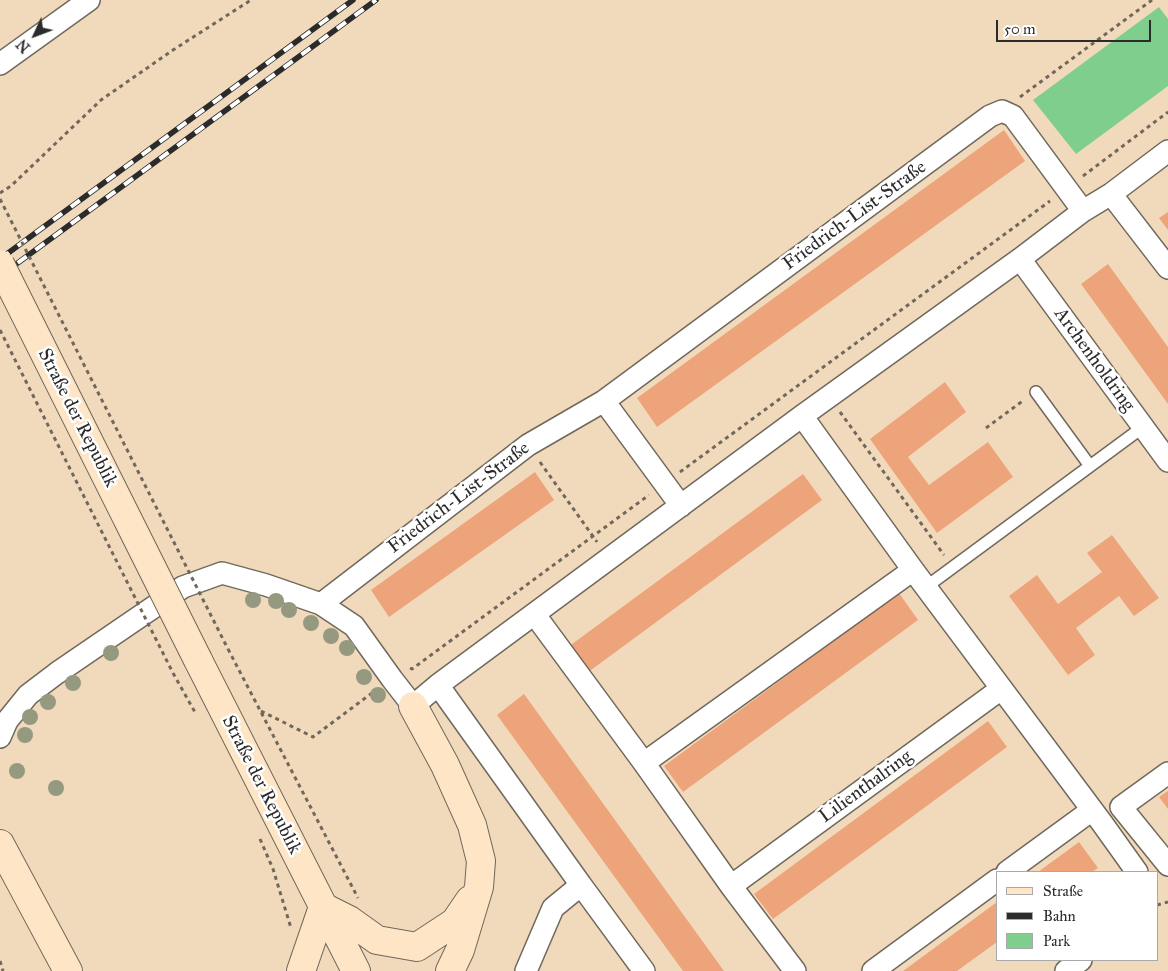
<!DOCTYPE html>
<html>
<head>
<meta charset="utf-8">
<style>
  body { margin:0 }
  #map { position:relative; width:1168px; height:971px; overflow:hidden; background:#f1dabb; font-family:"IM FELL Great Primer",serif }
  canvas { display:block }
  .legend { position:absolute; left:996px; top:871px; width:162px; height:90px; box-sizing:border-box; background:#fff; border:1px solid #aaa; margin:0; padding:6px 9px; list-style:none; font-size:15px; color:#2b2b2b }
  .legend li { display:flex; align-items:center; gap:10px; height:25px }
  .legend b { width:25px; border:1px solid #aaa }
  .north { position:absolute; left:10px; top:10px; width:50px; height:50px; -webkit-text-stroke:4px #fff; paint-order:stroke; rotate:227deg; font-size:14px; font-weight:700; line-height:20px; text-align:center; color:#2b2b2b }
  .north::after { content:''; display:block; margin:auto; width:18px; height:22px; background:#2b2b2b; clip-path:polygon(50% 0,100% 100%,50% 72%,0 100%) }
  .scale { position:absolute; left:996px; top:20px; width:155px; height:22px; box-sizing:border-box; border:2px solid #2b2b2b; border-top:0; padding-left:6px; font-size:15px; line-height:18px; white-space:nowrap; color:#2b2b2b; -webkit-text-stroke:4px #fff; paint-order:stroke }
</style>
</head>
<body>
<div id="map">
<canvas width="1168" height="971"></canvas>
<ul class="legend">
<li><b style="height:6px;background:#fde5c5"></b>Straße</li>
<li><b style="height:6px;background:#2b2b2b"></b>Bahn</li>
<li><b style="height:14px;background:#80ce8e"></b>Park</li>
</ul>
<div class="north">N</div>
<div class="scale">50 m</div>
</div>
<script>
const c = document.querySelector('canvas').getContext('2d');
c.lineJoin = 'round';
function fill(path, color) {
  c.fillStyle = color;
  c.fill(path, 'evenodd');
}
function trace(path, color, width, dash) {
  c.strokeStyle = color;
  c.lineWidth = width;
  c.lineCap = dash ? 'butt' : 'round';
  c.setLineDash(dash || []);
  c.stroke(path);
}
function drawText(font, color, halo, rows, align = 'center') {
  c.font = font + ' "IM FELL Great Primer",serif';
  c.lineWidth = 5;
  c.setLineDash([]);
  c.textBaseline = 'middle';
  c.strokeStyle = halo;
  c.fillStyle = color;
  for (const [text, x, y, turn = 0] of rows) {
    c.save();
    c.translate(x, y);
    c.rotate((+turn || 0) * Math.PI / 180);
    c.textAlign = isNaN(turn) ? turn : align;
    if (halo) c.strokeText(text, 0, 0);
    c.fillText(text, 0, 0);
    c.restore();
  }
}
const green = new Path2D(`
  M1159 7 1168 19V86L1076 154 1033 100Z`);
const building = new Path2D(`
  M1004 130 1025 161 657 427 637 398Z
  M1168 212V230L1159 218Z
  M1108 264 1168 347V404L1081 284Z
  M945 382 966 412 908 457 929 485 988 442 1013 477 937 533 870 439Z
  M535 472 554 500 389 617 371 590Z
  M803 474 822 500 587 673 568 647Z
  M1112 535 1159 598 1134 616 1119 596 1076 628 1095 655 1068 675 1009 596 1037 575 1058 604 1102 572 1087 553Z
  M899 593 918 620 683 792 664 766Z
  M524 694 724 971H683L497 715Z
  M988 721 1007 747 773 919 754 894Z
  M1168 791V809L1159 797Z
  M1079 842 1098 868 1092 872H1038Z
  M997 902V942L957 971H903Z`);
const path = new Path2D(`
  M1020 97 1152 0
  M1083 176 1168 112
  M0 193 11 186 101 100 173 50 251 0
  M840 412 944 555
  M986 428 1024 400
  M540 462 597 542
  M680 472 1050 201
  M228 649 358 898
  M410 668 412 669 649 495
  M173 673 196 714
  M261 711 313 737 376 690
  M260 839 273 869 291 928
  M1157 905 1168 902
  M0 961 3 971`);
const service = new Path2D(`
  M1036 392 1090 466
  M926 587 1143 427`);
const minor = new Path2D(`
  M0 64 89 0
  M1111 194 1168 268
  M1020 259 1168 461
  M604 401 681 506
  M802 416 913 570 1102 823 1137 872
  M321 604 528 445 604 401 990 116 1002 111 1013 116 1083 211
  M535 615 644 763 731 886 795 971
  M438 685 581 885
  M0 737 7 721 28 695 57 673 183 587 222 573 266 585 321 604 354 626 392 679 413 706 438 685 802 416 1020 259 1083 211 1111 194 1168 151
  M644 763 913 570
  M1168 773 1121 807 1168 865
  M1007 872 1092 810
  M731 886 1001 689
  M526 971 553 908 581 885 644 971
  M873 971 997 880
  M1066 971 1081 960`);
const secondary = new Path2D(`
  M198 660 356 971
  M413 706 445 765 472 825 481 861 479 887 460 950 450 971
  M0 844 68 971
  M323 907 349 920 377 940 417 947 455 922 470 900
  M301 971 323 907`);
const rail = new Path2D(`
  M0 259 353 0
  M0 276 376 0`);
const pathBridge = new Path2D(`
  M0 199 228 649
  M0 330 173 673`);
const secondaryBridge = new Path2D(`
  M0 264 198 660`);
const trees = [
  [253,600],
  [276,601],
  [289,610],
  [311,623],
  [331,636],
  [347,648],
  [111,653],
  [364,677],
  [73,683],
  [378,695],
  [48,702],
  [30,717],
  [25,735],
  [17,771],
  [56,788]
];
const streetNames = [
  ["Friedrich-List-Straße",855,216,-36],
  ["Archenholdring",1094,360,54],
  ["Straße der Republik",77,418,63],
  ["Friedrich-List-Straße",459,498,-37],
  ["Straße der Republik",261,785,63],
  ["Lilienthalring",866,787,-36]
];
fill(green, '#80ce8e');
fill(building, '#eea47b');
trace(service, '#70685d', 14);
trace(minor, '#70685d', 24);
trace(secondary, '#70685d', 30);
trace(path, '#70685d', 3, [4, 4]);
trace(service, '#fff', 11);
trace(minor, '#fff', 21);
trace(secondary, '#fde5c5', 28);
trace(rail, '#2b2b2b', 5.5);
trace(rail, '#fff', 4, [11]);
trace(secondaryBridge, '#70685d', 30, []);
trace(pathBridge, '#70685d', 3, [4, 4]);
trace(secondaryBridge, '#fde5c5', 28);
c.fillStyle = '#95997f';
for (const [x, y] of trees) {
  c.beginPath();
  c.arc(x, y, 8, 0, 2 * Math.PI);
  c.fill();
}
drawText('19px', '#2b2b2b', '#fff', streetNames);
</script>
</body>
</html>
